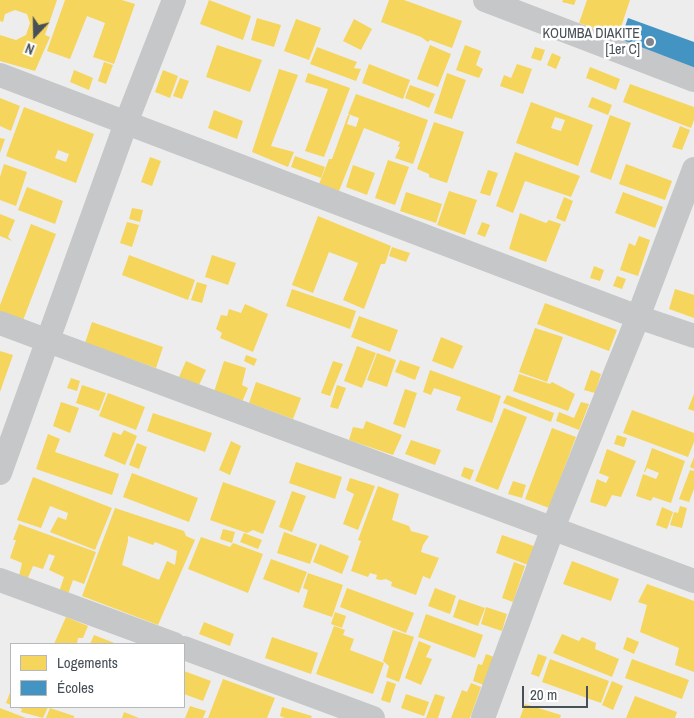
<!DOCTYPE html>
<html>
<head>
<meta charset="utf-8">
<style>
  body { margin:0 }
  #map { position:relative; width:694px; height:718px; overflow:hidden; background:#ededed; font-family:"Archivo Narrow",sans-serif }
  canvas { display:block }
  .legend { position:absolute; left:10px; top:643px; width:175px; height:65px; box-sizing:border-box; background:#fff; border:1px solid #b5b9bc; margin:0; padding:6px 9px; list-style:none; font-size:15px; color:#474f57 }
  .legend li { display:flex; align-items:center; gap:10px; height:25px }
  .legend b { width:25px; border:1px solid #b5b9bc }
  .north { position:absolute; left:10px; top:10px; width:50px; height:50px; -webkit-text-stroke:4px #fff; paint-order:stroke; rotate:201deg; font-size:14px; font-weight:700; line-height:20px; text-align:center; color:#474f57 }
  .north::after { content:''; display:block; margin:auto; width:18px; height:22px; background:#474f57; clip-path:polygon(50% 0,100% 100%,50% 72%,0 100%) }
  .scale { position:absolute; left:522px; top:686px; width:66px; height:22px; box-sizing:border-box; border:2px solid #474f57; border-top:0; padding-left:6px; font-size:15px; line-height:18px; white-space:nowrap; color:#474f57; -webkit-text-stroke:4px #fff; paint-order:stroke }
</style>
</head>
<body>
<div id="map">
<canvas width="694" height="718"></canvas>
<ul class="legend">
<li><b style="height:14px;background:#f6d55c"></b>Logements</li>
<li><b style="height:14px;background:#4393c3"></b>Écoles</li>
</ul>
<div class="north">N</div>
<div class="scale">20 m</div>
</div>
<script>
const c = document.querySelector('canvas').getContext('2d');
c.lineJoin = 'round';
function fill(path, color) {
  c.fillStyle = color;
  c.fill(path, 'evenodd');
}
function trace(path, color, width, dash) {
  c.strokeStyle = color;
  c.lineWidth = width;
  c.lineCap = dash ? 'butt' : 'round';
  c.setLineDash(dash || []);
  c.stroke(path);
}
function drawText(font, color, halo, rows, align = 'center') {
  c.font = font + ' "Archivo Narrow",sans-serif';
  c.lineWidth = 5;
  c.setLineDash([]);
  c.textBaseline = 'middle';
  c.strokeStyle = halo;
  c.fillStyle = color;
  for (const [text, x, y, turn = 0] of rows) {
    c.save();
    c.translate(x, y);
    c.rotate((+turn || 0) * Math.PI / 180);
    c.textAlign = isNaN(turn) ? turn : align;
    if (halo) c.strokeText(text, 0, 0);
    c.fillText(text, 0, 0);
    c.restore();
  }
}
const homes = new Path2D(`
  M0 0H57L45 35 50 37 35 71 0 61V35L16 40 26 35 30 23 27 14 15 10 5 14 3 22 0 21Z
  M65 0H122L135 4 114 64 93 57 105 23 87 16 70 59 47 51Z
  M209 0 251 16 243 40 200 24Z
  M389 0H404L462 21 452 48 430 40 428 42 421 37 381 22Z
  M563 0H576L574 5 562 2Z
  M587 0H630L618 36 579 23Z
  M257 18 281 25 274 47 251 40Z
  M296 19 321 28 309 60 284 51Z
  M354 19 372 29 361 50 343 41Z
  M217 45 262 60 250 92 206 77Z
  M430 45 451 54 438 87 417 79Z
  M465 45 481 51 476 65 483 69 479 78 456 70Z
  M317 47 357 62 354 68 361 69 356 81 310 64Z
  M535 47 545 50 541 61 531 58Z
  M552 53 561 57 556 69 547 65Z
  M104 62 113 65 106 84 98 81Z
  M369 64 410 80 403 99 362 83Z
  M517 64 532 69 523 94 500 86 504 75 511 78Z
  M590 67 620 79 616 90 586 78Z
  M279 69 298 75 271 146 294 152 288 167 252 152Z
  M74 70 93 78 89 90 70 82Z
  M163 70 178 76 170 98 155 92Z
  M308 73 350 88 324 157 305 151 328 89 305 82Z
  M447 73 466 80 452 119 434 113Z
  M180 78 189 81 182 99 173 96Z
  M630 84 694 107V120L691 128 623 102Z
  M410 85 435 94 429 108 405 98Z
  M356 94 428 120 413 164 395 158 400 147H398L400 142 364 128 339 191 319 184 329 159H332L348 115H350L347 124 356 127 359 118 348 114Z
  M592 97 612 105 608 115 588 107Z
  M0 98 20 106 11 131 0 126Z
  M531 102 593 125 578 166 516 143ZM555 117 565 120 561 131 551 128Z
  M24 107 94 134 76 183 6 156ZM58 150 69 154 66 162 55 158Z
  M214 110 243 121 237 139 208 128Z
  M610 115 631 123 611 180 590 172Z
  M434 122 464 132 447 183 429 177V174L417 169Z
  M680 126 690 130 682 150 672 147Z
  M0 138 5 139 0 153Z
  M515 152 580 176 571 197 525 181 513 213 496 206Z
  M295 156 325 167 321 178 291 167Z
  M150 157 161 161 152 186 141 182Z
  M388 160 409 167 395 205 375 198Z
  M4 164 27 172 16 206 0 200V177Z
  M626 164 672 181 665 200 619 184Z
  M353 165 375 173 367 195 346 187Z
  M488 170 498 173 490 196 480 193Z
  M27 187 63 201 55 224 18 210Z
  M449 191 477 200 465 235 437 225Z
  M406 192 442 204 436 223 400 211Z
  M623 192 663 207 655 228 615 213Z
  M564 197 573 201 565 222 556 218Z
  M132 208 143 210 140 222 129 219Z
  M520 213 546 223 549 220 561 224 546 262 509 249Z
  M0 214 15 220 8 237 12 241 0 236Z
  M318 216 391 246 385 264H381L364 309 343 300 358 263 329 252 313 293 292 285Z
  M127 222 139 225 132 247 120 243Z
  M482 222 490 225 485 237 477 234Z
  M31 224 56 234 22 323 0 314V305Z
  M639 236 650 240 638 276 620 270 629 243 635 246Z
  M392 247 410 253 406 262 389 256Z
  M129 255 195 280 188 300 122 275Z
  M212 255 236 263 228 285 205 277Z
  M594 266 604 270 600 281 590 278Z
  M617 276 626 279 622 289 613 286Z
  M197 282 207 285 202 303 191 300Z
  M292 289 356 311 350 329 286 306Z
  M675 289 694 295V318L669 309Z
  M545 303 617 330 609 351 537 324Z
  M245 304 268 314 253 352 220 338 222 333 216 329 221 315 227 316 229 309 241 313Z
  M359 316 398 330 390 352 351 337Z
  M92 322 163 347 156 368 85 343Z
  M535 328 563 337 547 382 519 372Z
  M441 337 463 346 453 369 432 361Z
  M357 346 376 353 362 388 344 381Z
  M0 351 13 355 0 392Z
  M377 353 396 360 387 387 367 380Z
  M246 355 257 359 254 366 244 361Z
  M400 360 420 367 415 380 395 372Z
  M186 361 206 370 199 385 179 377Z
  M224 361 246 368 242 385 248 388 242 402 214 392Z
  M333 361 343 364 330 396 321 393Z
  M430 370 501 396 492 423 456 410 461 397 434 388 431 395 423 392Z
  M591 370 601 374 595 393 584 390Z
  M519 374 550 384 552 382 575 394 568 411 513 391Z
  M71 378 80 381 77 391 67 388Z
  M256 382 301 398 293 419 249 403Z
  M82 385 106 393 99 411 76 403Z
  M337 385 346 388 338 409 330 407Z
  M405 389 417 393 405 428 393 424Z
  M108 393 145 407 136 430 99 416Z
  M694 394V411L688 409Z
  M507 395 554 413 551 422 503 403Z
  M61 402 79 408 70 433 53 426Z
  M581 402 589 404 579 430 556 421 559 412 574 418Z
  M504 408 527 417 498 490 475 481Z
  M632 410 694 433V442L688 457 623 433Z
  M153 413 212 433 205 452 147 431Z
  M366 421 402 435 393 455 349 440 353 427 363 429Z
  M552 428 576 437 549 508 525 499Z
  M124 430 137 436 125 465 104 456 113 432 121 435Z
  M48 434 60 439 55 452 119 474 112 495 36 469Z
  M617 435 627 438 624 447 614 444Z
  M411 440 441 450 435 465 405 454Z
  M231 441 241 446 230 475 219 470Z
  M137 443 147 447 139 469 129 465Z
  M652 448 685 461 671 503 653 497 651 501 636 496 643 474 656 479 659 473 647 468 645 472H644Z
  M607 449 636 461 621 497 612 495 606 507 590 502 597 479 606 483 609 477 599 473Z
  M694 457V469L690 467Z
  M296 462 342 477 335 499 289 483Z
  M464 467 474 470 470 480 461 476Z
  M690 470 694 471V489L689 502 679 499Z
  M132 473 198 498 189 522 123 497Z
  M33 477 112 508 95 550 50 532 58 517 66 520 68 513 50 506 41 528 17 520Z
  M350 478 375 486 358 530 343 524 354 494 346 490Z
  M513 481 526 485 522 498 508 494Z
  M223 482 276 501 263 534 253 530 247 533 210 520Z
  M378 486 399 494 392 520 409 526 411 531 429 536 423 545 421 552 439 558 430 579 423 576 416 595 391 586 392 582 386 579 381 580 376 579 377 575 370 573 368 577 351 571 361 541 358 540Z
  M292 491 306 496 292 532 279 527Z
  M680 506 687 508 682 528 670 525 674 512 678 513Z
  M662 507 673 512 667 529 656 525Z
  M115 508 184 531 186 536 195 540 158 625 82 596ZM128 536 153 545 155 542 177 551 175 565 167 561 159 580 122 565 128 541Z
  M19 524 96 552 84 584 73 580 68 594 59 592 64 577 49 570 55 556 49 554 43 569 33 566 27 580 19 576 22 563 10 558 16 540H13Z
  M223 529 235 532 232 543 220 539Z
  M284 532 317 544 310 564 277 553Z
  M244 533 262 540 258 549 240 542Z
  M502 535 534 546 528 565 496 553Z
  M201 537 230 547 233 543 263 554 248 593 188 569Z
  M320 544 349 556 342 574 313 562Z
  M271 559 307 572 299 593 263 579Z
  M572 561 619 579 611 601 563 584Z
  M514 562 525 566 513 602 502 598Z
  M308 573 343 585 332 617 303 607 308 590 303 588Z
  M647 584 694 601V672L675 665 679 648 640 632 647 605 638 602Z
  M347 588 414 613 406 633 340 607Z
  M435 588 456 596 450 614 428 606Z
  M459 599 485 608 478 626 453 617Z
  M486 607 507 614 502 631 481 624Z
  M335 612 346 616 342 628 331 624Z
  M426 614 483 635 475 658 418 637Z
  M66 617 88 626 83 638H78L77 644H54Z
  M204 622 234 634 230 646 199 634Z
  M334 626 345 630 343 635 354 639 350 650 384 663 373 694 316 674Z
  M393 630 414 637 399 682 386 677 389 666 383 661Z
  M562 634 579 641 582 637 596 643 595 649 619 659 612 677 553 653Z
  M94 635 117 644H90Z
  M272 637 318 653 311 674 265 658Z
  M627 637 639 642 634 654 623 649Z
  M419 641 431 646 426 657 432 659 421 685 405 678Z
  M486 654 494 657 484 685 473 681 478 664 482 665Z
  M538 654 547 657 539 677 531 674Z
  M550 659 609 681 601 703 542 682Z
  M632 659 689 680 682 699 625 678Z
  M184 671 211 681 203 701 184 694Z
  M223 679 275 698 267 718H208Z
  M387 681 396 684 390 703 381 700Z
  M612 681 623 686 613 710 602 705Z
  M471 683 481 687 470 718H451L462 690 467 692Z
  M11 690V705L6 703Z
  M406 694 429 702 424 716 401 708Z
  M435 694 445 697 438 718H426Z
  M635 696 677 712 675 718H626Z
  M525 704 561 715 560 718H520Z
  M190 706 206 711 203 718H185Z
  M16 707H48L43 718 21 712 22 709Z
  M282 707 312 716 311 718H285L280 716Z
  M0 708 26 718H0Z
  M50 708 74 716V718H46Z
  M124 712 139 718H122Z`);
const schools = new Path2D(`
  M628 18 694 42V69L620 41Z`);
const minor = new Path2D(`
  M485 0 694 80
  M0 75 638 317 694 336
  M0 323 694 581
  M0 473 126 123 174 0
  M0 580 174 644
  M184 648 373 718
  M483 718 553 528 638 317 694 169`);
const markers = [
  [650,42,5,"#81868c"]
];
const poiNames = [
  ["KOUMBA DIAKITE",640,34],
  ["[1er C]",640,50]
];
fill(homes, '#f6d55c');
fill(schools, '#4393c3');
trace(minor, '#c5c7c8', 24);
for (const [x, y, r, color] of markers) {
  const dot = new Path2D();
  dot.arc(x, y, r, 0, 2 * Math.PI);
  c.fillStyle = color;
  c.fill(dot);
  trace(dot, '#fff', 2);
}
drawText('14px', '#474f57', '#fff', poiNames, 'right');
</script>
</body>
</html>
